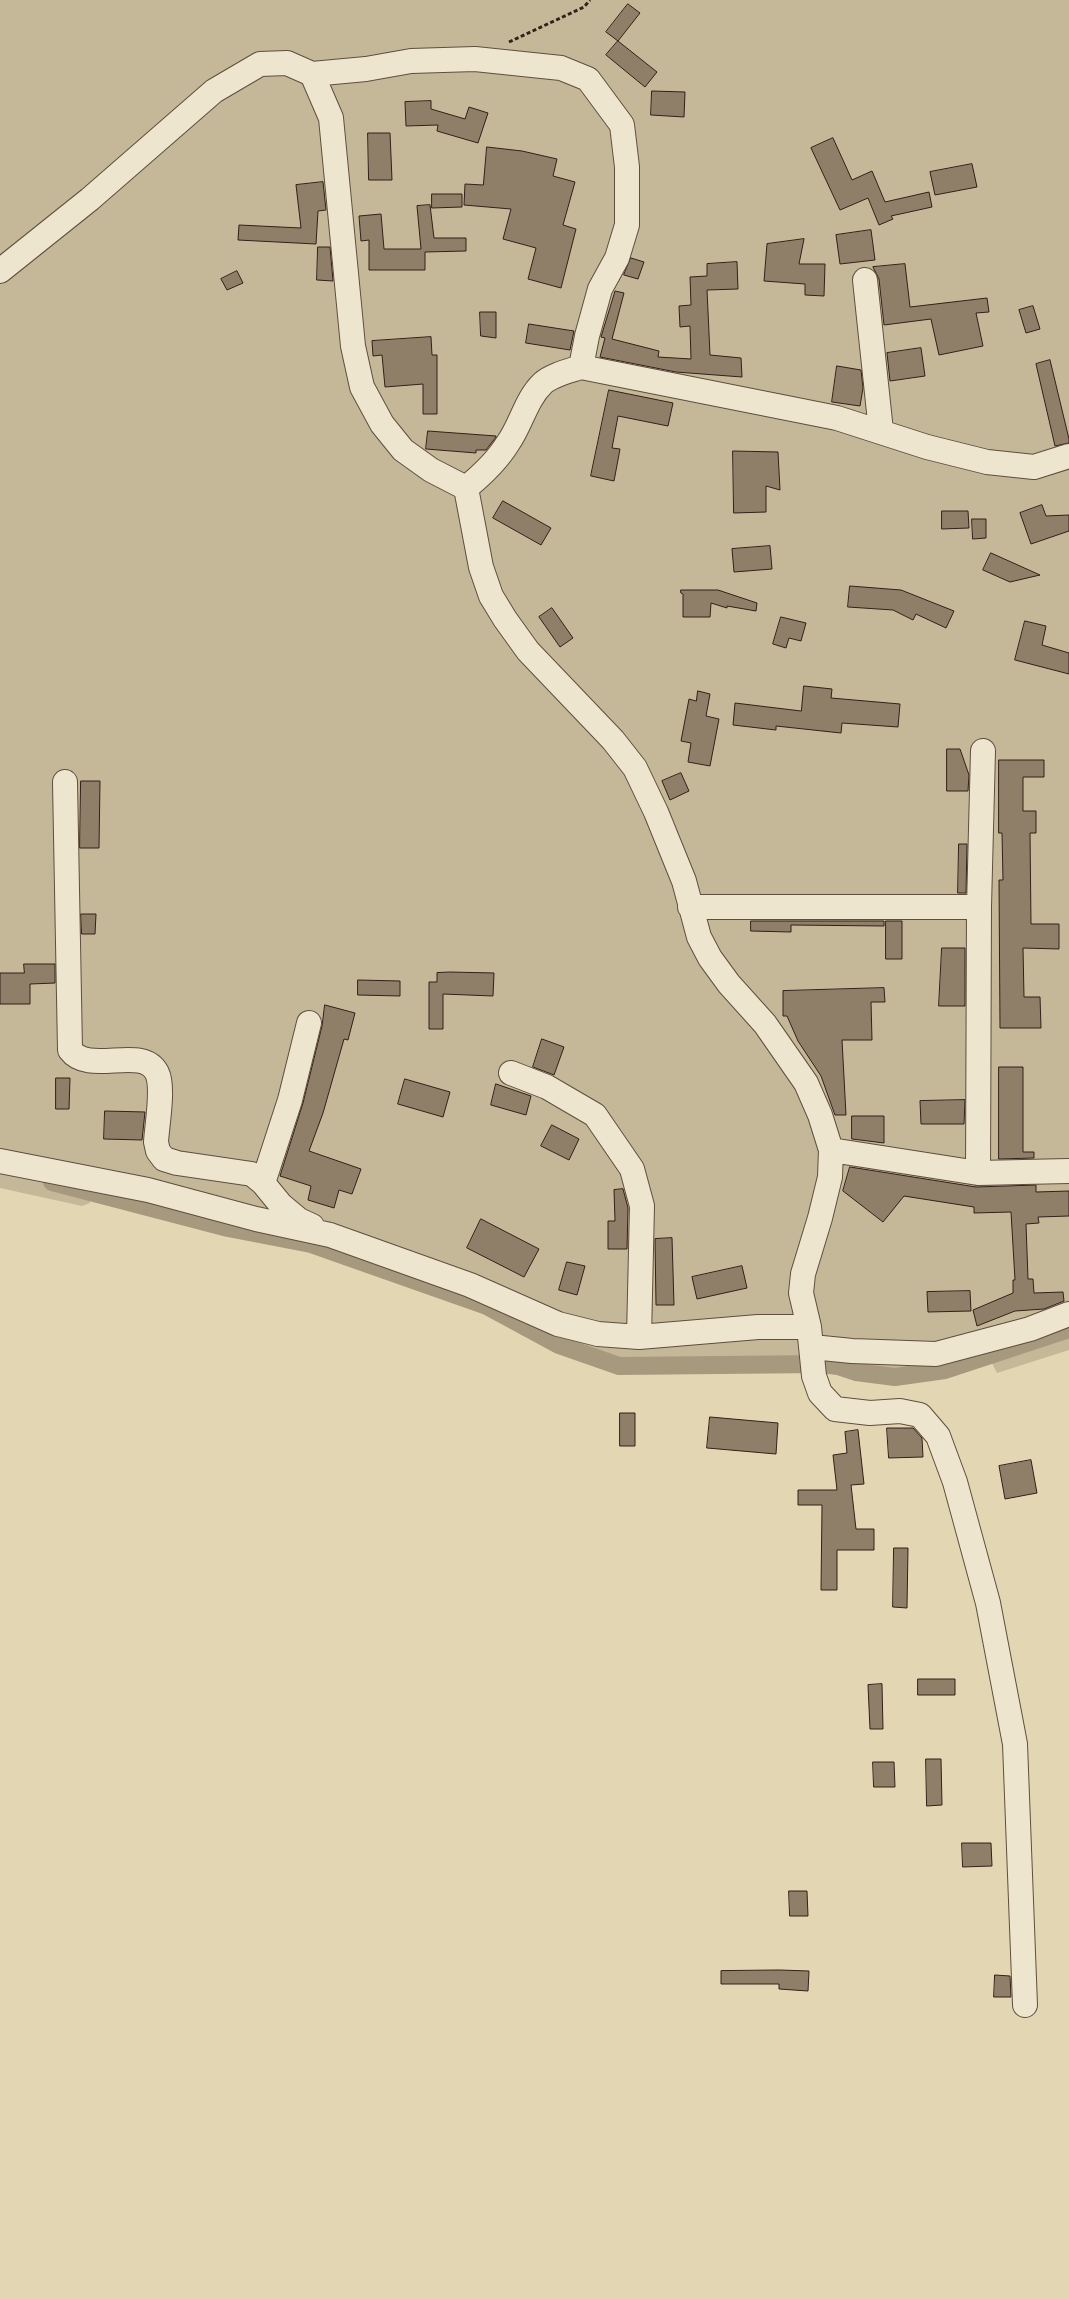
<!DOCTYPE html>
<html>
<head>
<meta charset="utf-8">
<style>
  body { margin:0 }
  canvas { display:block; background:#e3d7b3 }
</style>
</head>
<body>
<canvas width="1069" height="2299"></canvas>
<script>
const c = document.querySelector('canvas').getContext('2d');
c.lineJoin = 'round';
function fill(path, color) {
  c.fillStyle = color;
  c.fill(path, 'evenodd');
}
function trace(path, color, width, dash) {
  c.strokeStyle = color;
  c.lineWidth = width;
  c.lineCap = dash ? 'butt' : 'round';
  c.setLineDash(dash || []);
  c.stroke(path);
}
const green = new Path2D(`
  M0 0H1069V1350L997 1373 988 1355C960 1365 925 1378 894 1377 869 1376 846 1367 821 1364L619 1366 559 1345 487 1306 311 1244 228 1228 91 1192 90 1203 82 1206 0 1188Z`);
const canal = new Path2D(`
  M52 1182 228 1228 311 1244 487 1306 559 1345 619 1366 821 1364 838 1366 856 1372 895 1377 945 1370 1069 1329`);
const building = new Path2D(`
  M628 4 640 13 618 41 606 32Z
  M618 41 657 72 645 87 606 55Z
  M652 91 685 92 684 117 651 115Z
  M431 101V109L465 119 469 107 488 113 478 143 437 131 438 125 406 126 405 102Z
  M368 133H390L392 180H369Z
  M833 138 852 180 872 171 885 202 929 192 932 207 891 216 893 219 879 225 868 198 840 210 811 148Z
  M487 147 522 151 557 159 553 176 575 182 563 225 576 229 561 288 528 279 536 248 503 239 511 209 464 205 465 184 483 185Z
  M972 164 977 187 935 195 930 172Z
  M323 182 326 210 318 211 316 244 238 240 239 225 301 228 296 185Z
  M432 194H462V207L432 208Z
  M430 205 434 238H466V251L425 252V270H369V240L361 241 359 216 381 214 384 249H421L417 206Z
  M871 230 875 260 840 264 836 235Z
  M804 239 799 264H825L824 296 805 295V284L764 281 767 244Z
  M318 247H330L333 281 317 280Z
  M631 258 644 262 638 279 624 275Z
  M737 262 738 289 707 290 710 355 741 358 742 377 676 372 600 357 605 338 601 337 615 291 624 293 612 339 659 351 658 357 691 359 690 326 680 327 679 306 691 305 690 277 707 276V264Z
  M905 264 910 307 987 298 989 312 976 313 983 346 939 355 931 319 884 325 879 279 873 267Z
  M237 271 243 283 227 290 221 279Z
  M1033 306 1040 329 1026 333 1019 310Z
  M480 312H496V338L481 336Z
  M529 324 574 331 570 350 526 343Z
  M431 337 432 355H437V414H423V384L385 387 382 355 373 356 372 341Z
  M921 348 925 376 890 381 887 353Z
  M1050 360 1069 439V443L1055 446 1036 364Z
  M837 366 861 370 863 388 860 406 832 402Z
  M609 390 673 403 668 426 618 416 612 448 620 449 614 481 591 476Z
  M428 431 496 436V437L486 450H476V453L426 449Z
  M733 451 778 452 780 490 766 486V512L734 513Z
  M503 501 551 528 541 545 493 518Z
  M1042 505 1046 516 1069 515V531L1031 544 1020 513Z
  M942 511H968L969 528 942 529Z
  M972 519H986V538L973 539Z
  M770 546 772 569 734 572 732 549Z
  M991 553 1040 575 1010 582 983 570Z
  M850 586 901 590 954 611 946 628 916 614 913 620 893 610 848 607Z
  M681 590H718L757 603 756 611 727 606V608L711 603 710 617H683V594L681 593Z
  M552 608 573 638 560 647 539 617Z
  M781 617 806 623 801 641 789 638 786 648 773 644Z
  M1025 621 1046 626 1042 645 1069 653V674L1015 660Z
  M804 686 832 689 831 698 900 704 898 727 842 723 841 733 776 726V730L733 725 735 703 801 711Z
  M698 691 710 694 706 716 719 719 710 766 688 762 691 743 681 741 689 699 696 701Z
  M947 749H960L969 775 968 791H947Z
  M999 760H1044V777H1023V811H1036V833H1030L1031 924H1059V949L1023 948 1024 997H1040L1041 1028H1000L999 880H1003L1002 833H999Z
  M681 773 689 791 670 800 662 781Z
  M81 781H100L99 848H80Z
  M959 844H967L966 893H958Z
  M81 914H96L95 934H82Z
  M751 921H884V926L791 925V932L751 931Z
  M886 921H902V959H886Z
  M942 948H965V1006H939Z
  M24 964H55V983L30 984V1004H0V973H24Z
  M450 972 494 973 493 996 443 994V1029H429V982H437V973Z
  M358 980 400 981V996L358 995Z
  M884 988 885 1002H871L872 1040H842L846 1115H835L821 1076 798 1041 787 1016H783V991Z
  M325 1005 355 1013 348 1040 344 1039 323 1113 309 1151 361 1169 352 1194 339 1190 334 1208 308 1200 311 1186 280 1176 303 1103 322 1026Z
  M542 1039 564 1047 554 1075 533 1067Z
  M999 1067H1023V1152H1034V1158L999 1159Z
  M56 1078H70L69 1109H56Z
  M405 1079 450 1092 443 1117 398 1104Z
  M496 1084 531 1096 526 1115 491 1105Z
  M965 1100 964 1124H921L920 1101Z
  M105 1111 145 1112 142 1140 104 1139Z
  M852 1116H884V1143L852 1139Z
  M552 1125 579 1139 569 1160 541 1146Z
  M850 1167 976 1187 1036 1185V1192L1069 1191V1216L1038 1217 1039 1223 1026 1224 1028 1279H1033L1034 1293 1063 1292 1064 1301 1044 1309 1015 1311 977 1326 973 1310 1013 1293V1280H1015L1011 1212 974 1213V1207L904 1196 883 1222 843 1191Z
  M623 1189 628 1208 627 1249H608V1221H615L614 1190Z
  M481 1219 539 1249 524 1277 467 1248Z
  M672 1238 674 1305H656L655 1239Z
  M567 1262 585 1266 577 1295 559 1290Z
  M742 1266 747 1288 697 1299 692 1277Z
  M970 1291 971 1311 928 1312 927 1292Z
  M620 1413H635V1446H620Z
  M710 1417 778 1423 776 1454 707 1448Z
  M887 1428H913L922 1438 923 1457 889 1458Z
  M858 1430 864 1484 851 1485 856 1529H874V1550H837V1590H821L822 1505H798V1490H837L833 1455 847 1453 845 1432Z
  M1031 1460 1037 1493 1005 1499 999 1466Z
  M894 1548H908L907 1608 893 1607Z
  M918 1679H955V1695H918Z
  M882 1684 883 1729H870L868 1685Z
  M926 1759H941L942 1805 927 1806Z
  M873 1762H894L895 1787H874Z
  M962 1843H991L992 1866 963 1867Z
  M789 1891H807L808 1916H790Z
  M780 1970 809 1971 808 1991 779 1989V1984H721V1971Z
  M995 1975 1010 1976 1011 1997H994Z`);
const path = new Path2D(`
  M509 42 584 7 590 0`);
const minor = new Path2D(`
  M312 74 366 69 411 61 475 59 561 68 588 79 622 125 627 167V225L617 258 600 289 587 336 581 367
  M0 271 90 199 214 91 260 64 287 63 312 74 331 118 353 346 362 387 382 424 403 450 431 470 466 488C482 475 497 461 508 443 521 425 526 399 543 383 552 375 569 371 581 367L837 418 927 447 987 462 1034 467 1069 456
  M865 280 881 431
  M466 488 481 567 491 596 505 619 528 651 613 740 635 768 656 812 684 881 699 937 710 958 729 984 765 1024 806 1083 820 1115 831 1150 830 1177 820 1218 803 1274 801 1293 809 1327 814 1376 820 1393 835 1409 870 1413 900 1411 920 1415 938 1436 955 1482 988 1603 1015 1744 1025 2005
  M65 782 70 1050C89 1076 143 1044 157 1073 164 1087 157 1125 156 1142L158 1151 164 1159 177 1163 252 1174 263 1183 281 1205 299 1220 312 1226
  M690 907H979
  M511 1073 547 1087 595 1115 632 1169 642 1206 639 1337
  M831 1150 978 1173 979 907 983 751
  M0 1161 148 1190 256 1219 330 1235 470 1285 558 1324 598 1334 639 1337 758 1327H809
  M978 1173 1069 1171
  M263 1183 290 1100 309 1023
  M812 1347 852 1351 936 1354 1030 1329 1069 1314`);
fill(green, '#c5b899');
trace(canal, '#a7997e', 18);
fill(building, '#8f7f69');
trace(building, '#332018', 1);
trace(minor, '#5f4e3f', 26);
trace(path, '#332018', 3, [4, 2.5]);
trace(minor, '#ede5ce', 24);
</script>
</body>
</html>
